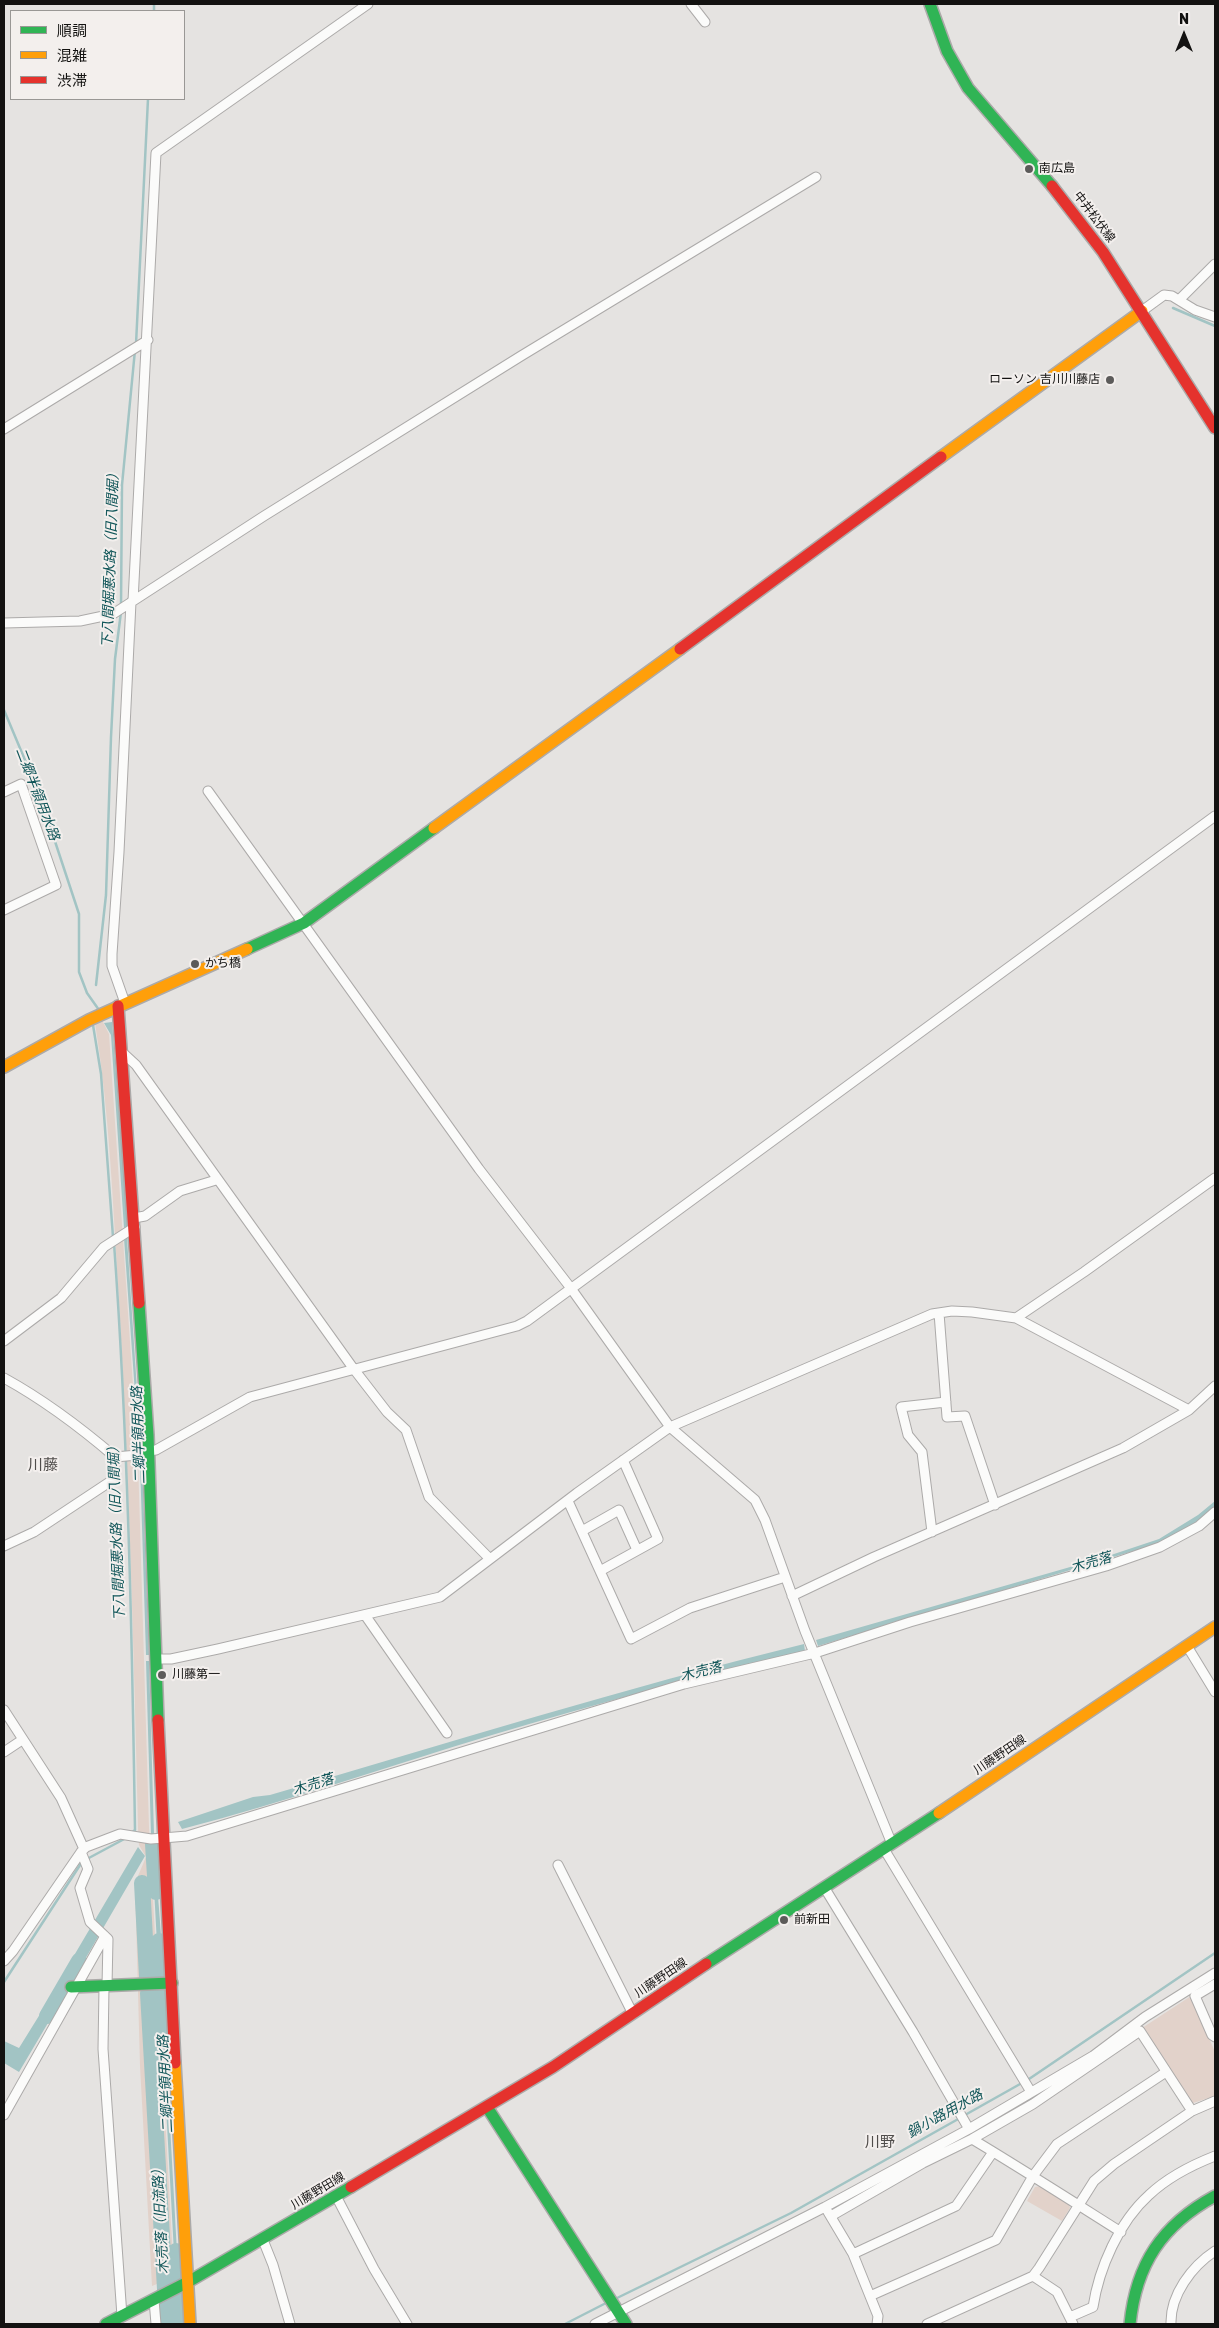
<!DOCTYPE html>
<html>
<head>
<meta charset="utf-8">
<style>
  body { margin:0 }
  #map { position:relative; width:1219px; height:2328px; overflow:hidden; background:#e5e3e1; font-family:Rubik,"Noto Sans JP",sans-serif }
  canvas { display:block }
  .frame { position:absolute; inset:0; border:5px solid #131211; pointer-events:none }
  .legend { position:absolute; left:10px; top:10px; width:175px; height:90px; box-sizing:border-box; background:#f3efed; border:1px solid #999795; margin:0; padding:6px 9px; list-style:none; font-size:15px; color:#131211 }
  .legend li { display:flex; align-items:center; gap:10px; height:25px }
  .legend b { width:25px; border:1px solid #999795 }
  .north { position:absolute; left:1159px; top:10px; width:50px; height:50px; -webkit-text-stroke:4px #f3efed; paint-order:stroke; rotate:0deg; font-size:14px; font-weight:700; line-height:20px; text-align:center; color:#131211 }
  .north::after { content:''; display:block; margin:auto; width:18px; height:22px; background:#131211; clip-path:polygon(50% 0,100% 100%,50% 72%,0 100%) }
</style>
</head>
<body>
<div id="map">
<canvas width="1219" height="2328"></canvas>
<div class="frame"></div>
<ul class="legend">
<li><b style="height:6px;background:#30b455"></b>順調</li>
<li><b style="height:6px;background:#ff9f0a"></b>混雑</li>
<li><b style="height:6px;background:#e5322d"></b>渋滞</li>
</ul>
<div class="north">N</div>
</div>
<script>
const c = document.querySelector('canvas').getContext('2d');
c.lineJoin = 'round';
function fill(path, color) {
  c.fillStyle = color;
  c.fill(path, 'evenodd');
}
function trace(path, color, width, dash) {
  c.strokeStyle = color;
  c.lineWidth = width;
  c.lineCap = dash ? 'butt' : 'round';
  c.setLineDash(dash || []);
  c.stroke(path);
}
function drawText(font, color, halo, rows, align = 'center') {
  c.font = font + ' Rubik,"Noto Sans JP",sans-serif';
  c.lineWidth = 4;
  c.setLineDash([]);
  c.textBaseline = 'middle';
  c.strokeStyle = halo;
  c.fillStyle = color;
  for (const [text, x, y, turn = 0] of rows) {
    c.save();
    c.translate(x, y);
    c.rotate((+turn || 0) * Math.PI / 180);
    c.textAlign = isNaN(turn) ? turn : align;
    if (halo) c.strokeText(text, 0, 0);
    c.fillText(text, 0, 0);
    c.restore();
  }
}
const green = new Path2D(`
  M102 1020 109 1034 138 1459 149 1827 174 2277 152 2286 140 2066 135 1883 146 1857 139 1845 138 1828C134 1653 129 1477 119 1302 113 1209 110 1115 95 1023Z
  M1191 1996 1215 2052V2096L1193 2103 1189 2098 1142 2028Z
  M1041 2186 1069 2203 1070 2208 1062 2221 1027 2201 1035 2187Z`);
const water = new Path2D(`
  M112 1022 126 1203 127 1226 124 1228 111 1035 104 1023Z
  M124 1238H127L141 1450H139Z
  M140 1462H142L149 1655H146Z
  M1215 1501V1508L1199 1521 1160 1543 818 1646 816 1640 1105 1557 1159 1539 1198 1515Z
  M804 1644 805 1651C700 1675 596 1704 492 1735 389 1766 286 1802 182 1829L178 1822 253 1797 270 1795C448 1743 624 1688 804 1644Z
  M146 1661H149L154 1834 151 1835Z
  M138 1847 145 1856 73 1980 59 1981Z
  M153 1870H156L163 1961 158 1962Z
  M50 1998H60L61 2001 19 2072 4 2063V2041L19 2048Z
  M161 2005 164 2007 166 2046 163 2047Z
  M163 2052H166L178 2271H175Z`);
const stream = new Path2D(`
  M154 11V4
  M1173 308 1215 326
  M136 344 148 99
  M121 606 122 485 135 350
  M4 710 40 796 79 914V972L87 993 99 1010
  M96 985 106 895 111 737 115 659 121 612
  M93 1025 101 1074 113 1237
  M114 1243C128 1438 132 1634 135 1830L131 1833
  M87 1859 128 1837
  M4 1982 82 1862
  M965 2115 1029 2079 1215 1953
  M615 2299 791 2213 960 2118
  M565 2324 608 2302`);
const river = new Path2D(`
  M153 1844 156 1892
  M142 1883 147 1976
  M159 1941 167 2074
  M148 1993 167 2324
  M47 2016 79 1961
  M176 2251 179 2324`);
const street = new Path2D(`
  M691 4 705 22
  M1179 300 1215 264
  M1142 311 1164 295 1172 296 1195 310 1215 317
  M4 429 148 340
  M133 601 156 153 368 4
  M4 623 80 621 113 614 264 516 521 356 816 177
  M208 791 479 1169 570 1287 670 1427 755 1500 765 1520 805 1631 892 1844
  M4 792 21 784 56 885 4 910
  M125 1003 112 966V954L119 852 131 602
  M123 1053 136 1065 353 1368 387 1412 406 1430 429 1497 490 1559
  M134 1218 145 1216 180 1191 216 1180
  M939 1313 947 1417 965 1416 995 1505
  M1016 1318 1084 1272 1215 1178
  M4 1341 61 1298 104 1247 135 1227
  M4 1378C44 1400 80 1427 115 1457
  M149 1451 156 1450 250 1397 517 1326 527 1321 1215 816
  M568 1501 631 1639 690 1608 785 1577
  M582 1531 619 1510 637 1550
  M932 1532 922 1452 908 1435 901 1407 946 1402
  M4 1546 34 1532 114 1479 115 1457 149 1454
  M600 1571 658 1539 623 1460
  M792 1596 874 1557 1123 1448 1189 1410 1215 1386
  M365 1615 447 1733
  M1187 1646 1215 1692
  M156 1659H171L218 1649 440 1597 577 1493 670 1427 932 1314 952 1311 972 1312 1016 1318 1189 1410
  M4 1710 61 1798 84 1849
  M4 1752 22 1740
  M884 1849 1031 2092
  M81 1852 88 1869 80 1888 90 1922 108 1939 107 1986
  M558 1865 633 2014
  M824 1887 913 2032 969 2129
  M4 1961 13 1951 81 1852 86 1847 120 1834 151 1839 187 1836 684 1684 815 1653 910 1622 1106 1566 1160 1547 1199 1526 1215 1512
  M1215 1984 1195 1996 1212 2035 1215 2037
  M104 1987 103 2049 122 2316
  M1192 2111 1215 2101
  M4 2115 105 1936
  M336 2196 374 2269 407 2324
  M828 2212 853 2254 878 2316 877 2324
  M831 2216 923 2163 972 2139
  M263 2240 273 2265 290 2324
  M853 2254 956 2206 993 2152
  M870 2296 996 2240 1033 2176 1057 2144 1166 2072
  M154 2300 156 2324
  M1070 2317 1093 2307C1099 2268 1119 2222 1149 2195 1167 2178 1192 2165 1215 2156
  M595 2324 825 2207 969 2129 1093 2056 1145 2017 1215 1973
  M927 2324 1033 2276
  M1073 2324 1057 2292 1033 2276 1039 2268 1094 2181 1114 2164 1192 2111 1140 2031 1033 2104 972 2139C1022 2169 1072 2201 1121 2232
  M1171 2324C1170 2295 1192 2266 1215 2251`);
const fast = new Path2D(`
  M930 4 947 51 968 88 1052 186
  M247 949 304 923 434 828
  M139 1303 148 1435 158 1720
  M706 1964 939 1813
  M71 1987 172 1983
  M487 2107 626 2324
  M106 2324 188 2282 351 2187
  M1130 2324C1136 2264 1162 2225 1215 2196`);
const slow = new Path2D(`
  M941 457 1142 311
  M434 828 680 649
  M4 1067 89 1020 247 949
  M939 1813 1215 1627
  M175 2063 190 2324`);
const jam = new Path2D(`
  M1052 186 1103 252 1215 428
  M680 649 941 457
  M118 1006 139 1303
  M158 1720 175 2063
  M351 2187 553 2067 706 1964`);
const markers = [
  [1029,169,5,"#5c5b5a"],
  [1110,380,5,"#5c5b5a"],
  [195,964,5,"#5c5b5a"],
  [162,1675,5,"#5c5b5a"],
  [784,1920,5,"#5c5b5a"]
];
const poiNames = [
  ["南広島",1039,169],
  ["ローソン 吉川川藤店",1100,380,"right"],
  ["かち橋",205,964],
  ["川藤第一",172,1675],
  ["前新田",794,1920]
];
const streetNames = [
  ["中井松伏線",1094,217,53],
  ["川藤野田線",1000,1755,-34],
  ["川藤野田線",661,1978,-34],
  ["川藤野田線",318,2191,-31]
];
const waterNames = [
  ["下八間堀悪水路（旧八間堀）",111,557,-88],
  ["二郷半領用水路",37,794,69],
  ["二郷半領用水路",139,1435,-92],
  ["下八間堀悪水路（旧八間堀）",117,1530,-92],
  ["木売落",1091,1563,-16],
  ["木売落",701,1672,-14],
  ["木売落",313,1785,-17],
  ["二郷半領用水路",166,2084,-93],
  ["鍋小路用水路",945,2114,-29],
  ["木売落（旧流路）",161,2218,-93]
];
const quarterNames = [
  ["川藤",43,1466],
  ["川野",880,2143]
];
fill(green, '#e2d2ca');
fill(water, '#a2c4c4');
trace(stream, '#a2c4c4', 2.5);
trace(river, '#a2c4c4', 16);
trace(street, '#acaaa9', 11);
trace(fast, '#acaaa9', 14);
trace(slow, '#acaaa9', 14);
trace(jam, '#acaaa9', 14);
trace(street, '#fbfbfa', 9);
trace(fast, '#30b455', 11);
trace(slow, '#ff9f0a', 11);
trace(jam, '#e5322d', 11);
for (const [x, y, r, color] of markers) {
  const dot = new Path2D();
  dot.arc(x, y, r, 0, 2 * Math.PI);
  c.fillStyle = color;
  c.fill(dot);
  trace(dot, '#f3efed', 2);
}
drawText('12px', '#131211', '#f3efed', poiNames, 'left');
drawText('12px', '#131211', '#f3efed', streetNames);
drawText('italic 14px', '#115659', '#f3efed', waterNames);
drawText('15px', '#504d4b', '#f3efed', quarterNames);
</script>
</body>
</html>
